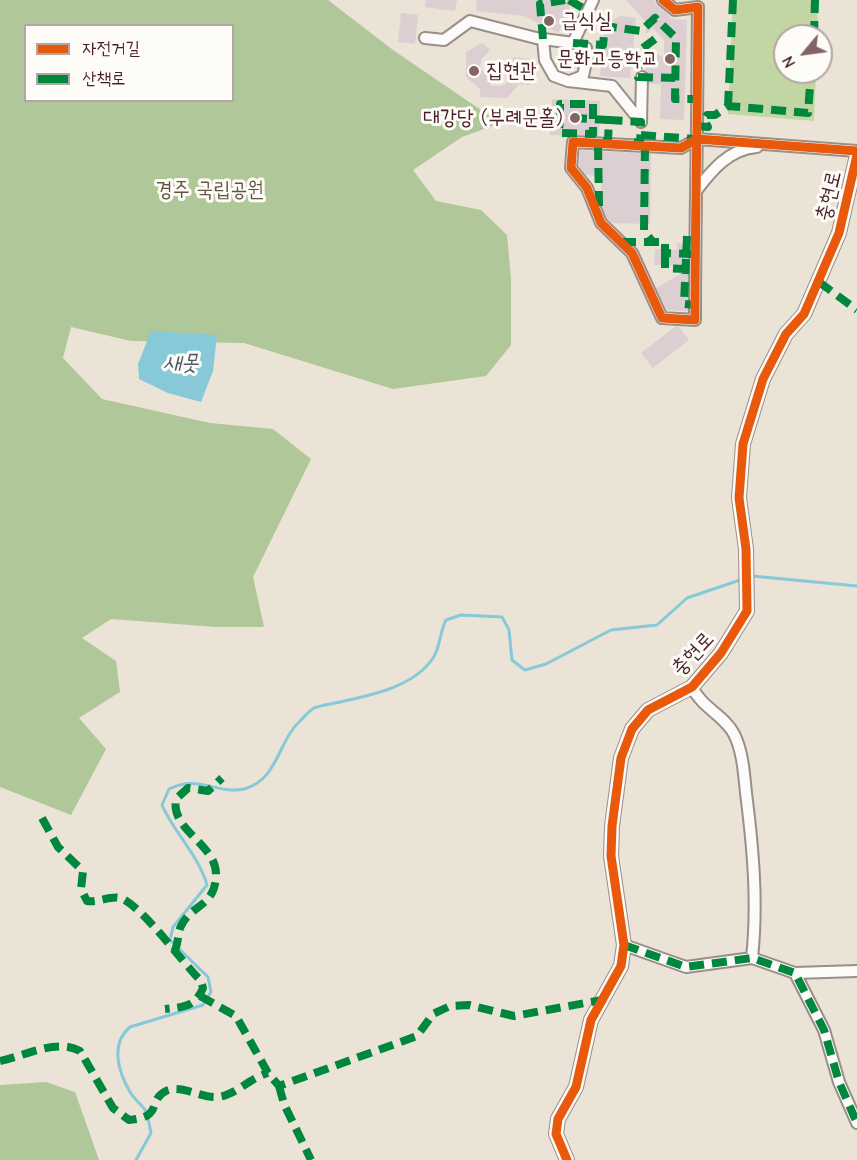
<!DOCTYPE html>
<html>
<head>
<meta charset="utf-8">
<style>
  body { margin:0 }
  #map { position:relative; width:857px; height:1160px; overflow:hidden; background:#ebe3d5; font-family:"Comic Neue","Poor Story",sans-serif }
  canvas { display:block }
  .legend { position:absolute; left:24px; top:24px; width:210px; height:78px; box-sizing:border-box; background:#fdfcf7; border:2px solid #b5a4a5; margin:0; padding:8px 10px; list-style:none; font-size:18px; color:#4a1f2b }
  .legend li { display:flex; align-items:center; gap:12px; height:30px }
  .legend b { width:30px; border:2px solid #b5a4a5 }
  .north { position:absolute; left:773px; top:24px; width:60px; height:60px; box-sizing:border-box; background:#fdfcf7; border:2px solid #b5a4a5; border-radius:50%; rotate:241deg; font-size:16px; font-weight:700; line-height:24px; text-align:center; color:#4a1f2b }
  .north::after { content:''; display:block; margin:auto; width:21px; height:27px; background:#826466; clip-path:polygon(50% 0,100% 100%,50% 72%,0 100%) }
</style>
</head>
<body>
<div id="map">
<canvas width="857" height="1160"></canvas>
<ul class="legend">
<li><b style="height:8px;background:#e8590c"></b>자전거길</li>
<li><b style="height:8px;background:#00873e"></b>산책로</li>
</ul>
<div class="north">N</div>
</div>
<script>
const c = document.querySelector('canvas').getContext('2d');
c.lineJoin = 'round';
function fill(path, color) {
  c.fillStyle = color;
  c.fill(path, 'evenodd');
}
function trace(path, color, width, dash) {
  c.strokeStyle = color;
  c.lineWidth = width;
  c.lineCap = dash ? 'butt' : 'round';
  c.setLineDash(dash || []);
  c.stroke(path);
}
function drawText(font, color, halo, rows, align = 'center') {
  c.font = font + ' "Comic Neue","Poor Story",sans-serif';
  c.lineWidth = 6;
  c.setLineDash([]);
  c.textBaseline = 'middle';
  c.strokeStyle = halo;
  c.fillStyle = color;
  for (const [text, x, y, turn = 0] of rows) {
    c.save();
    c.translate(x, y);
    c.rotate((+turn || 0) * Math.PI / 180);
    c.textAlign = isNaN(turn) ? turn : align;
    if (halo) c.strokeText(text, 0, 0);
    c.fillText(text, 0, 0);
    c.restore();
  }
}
const green = new Path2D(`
  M733 0H818L817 36H785V72H816L814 121 728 114Z`);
const forest = new Path2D(`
  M0 0H328L393 50 500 123 462 137 413 170 436 201 481 210 507 235 511 279V345L486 376 393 389 244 343 131 341 71 327 63 358 102 399 210 423 273 429 311 459 253 577 264 627H216L111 619 82 638 116 661 120 692 79 718 106 749 71 815 0 787ZM26 26H232V100H26Z
  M46 1082 75 1092 99 1160H0V1085Z`);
const water = new Path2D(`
  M151 331 217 335 213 371 201 402 168 393 139 379 138 364Z`);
const stream = new Path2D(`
  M752 576 857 586
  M136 1160 151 1133C149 1126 149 1117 145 1110 141 1104 134 1099 130 1092 118 1071 110 1044 130 1027L203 1005 211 992 208 977 170 940 173 927 207 885C198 854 174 833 162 805L169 789C199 774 218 795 244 789 278 780 278 741 300 721 304 717 309 711 314 708 321 705 332 704 340 702 371 695 414 687 433 658 440 648 440 631 446 620L461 615 502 617 509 630 512 660 525 670 546 664 611 630 657 625 687 598 743 579`);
const building = new Path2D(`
  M426 0H457L455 11 425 7Z
  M477 0H568L570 9 558 33 524 16 476 11Z
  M626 0H654L672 19 687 20 684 120 660 119 661 84H649L645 67 657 54 664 58V40L653 28 646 34V22Z
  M401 13 418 15 415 44 398 42Z
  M621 16 636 18 630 78 600 76 605 24Z
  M482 43 490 50 481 60 480 69 491 78V86L504 85 511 78 513 57 536 60 535 71 530 70V85L519 84 507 98 480 97V89L466 77V52Z
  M552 99 600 101 599 136 550 135Z
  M580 150 651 154 650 224 612 223 607 219 601 203 602 176 586 175 579 166Z
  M677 243 688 244V266L654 265 655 249 677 250Z
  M688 270V311L667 310 656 288Z
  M676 326 679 327 689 340 653 368 641 353Z`);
const street = new Path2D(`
  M663 0 675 10 698 7 697 126C696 191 695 255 695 320L662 318 632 253 601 223 587 188 571 168 573 142 681 148 697 139 857 151
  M425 38 444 40 470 21 536 38 573 43 593 0
  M543 39 545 60 554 76 568 81 612 86 641 122
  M570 81 583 76 587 57 586 48 573 43
  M641 122 642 77
  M696 191C712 170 729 149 757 147
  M692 687C702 708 724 715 734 734 743 752 744 774 746 793 753 848 758 903 752 958
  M624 945 686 967 752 958 795 973 857 971
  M795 973 824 1030 839 1082 857 1123`);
const secondary = new Path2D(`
  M567 1160 556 1134 558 1119 576 1087 591 1020 621 966 624 945 611 856 612 826 621 758 632 729 648 710 692 687 721 653 747 611 746 549 739 498 743 444 763 379 786 334 804 314 839 233 857 155`);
const quiet = new Path2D(`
  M569 0 588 11
  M814 36 815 0
  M543 39 540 4 565 0
  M655 39 639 51 638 77 675 78
  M573 43 603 45 605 26 641 31 655 18 676 38 675 99H697
  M728 106 733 0
  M560 117V104H593V134L559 133 560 117 609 120
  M697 126 708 127 704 120 707 115H715L728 106 808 113 811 72
  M641 135 694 139
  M645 146 644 231 653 242
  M599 206 598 143 608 140 609 120 641 122 640 143 633 142
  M687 236 684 304 695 305
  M621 242H665V253L692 254
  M665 253V268L686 269
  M819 282 857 310
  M42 818 58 847 83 871 81 889 87 901C99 903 112 894 123 899 146 911 181 961 201 981L203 988C195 1007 184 1007 165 1009
  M624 945 686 967 752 958 795 973 824 1030 839 1082 857 1123
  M174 952C179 944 177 934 181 926 191 904 216 907 216 874 216 844 170 830 176 799L188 788 208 791 222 778
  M200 996 236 1016 268 1073 279 1086 417 1036 433 1014 450 1006 469 1005 514 1016 602 1000
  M0 1061C25 1056 56 1038 80 1051L113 1108 129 1120C165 1117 146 1101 166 1091 180 1084 201 1098 217 1097 234 1096 250 1078 268 1073
  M279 1086 284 1104 311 1160`);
const cycleway = new Path2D(`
  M663 0 675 10 698 7 697 126C696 191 695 255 695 320L662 318 632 253 601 223 587 188 571 168 573 142 681 148 697 139 857 151
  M567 1160 556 1134 558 1119 576 1087 591 1020 621 966 624 945 611 856 612 826 621 758 632 729 648 710 692 687 721 653 747 611 746 549 739 498 743 444 763 379 786 334 804 314 839 233 857 155`);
const markers = [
  [549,21,6,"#826466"],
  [670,59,6,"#826466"],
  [474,71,6,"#826466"],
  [575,118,6,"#826466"]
];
const poiNames = [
  ["급식실",561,21],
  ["문화고등학교",658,59,"right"],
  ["집현관",486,71],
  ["대강당 (부례문홀)",563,118,"right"]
];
const parkNames = [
  ["경주 국립공원",210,190]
];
const streetNames = [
  ["충현로",829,196,-77],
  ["충현로",693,654,-47]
];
const waterNames = [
  ["새못",181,363]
];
fill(green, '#c1d6a2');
fill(forest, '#b0c79a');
fill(water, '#87c9d8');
trace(stream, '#87c9d8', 3);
fill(building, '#dcced1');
trace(street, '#9a8e89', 14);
trace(secondary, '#9a8e89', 16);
trace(street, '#fcfbf9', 10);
trace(secondary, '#fcfbf9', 14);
trace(quiet, '#00873e', 8, [15, 8]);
trace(cycleway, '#e8590c', 9);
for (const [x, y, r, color] of markers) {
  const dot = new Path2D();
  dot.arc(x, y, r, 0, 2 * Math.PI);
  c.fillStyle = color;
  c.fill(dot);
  trace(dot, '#fdfcf7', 2);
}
drawText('21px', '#4a1f2b', '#fdfcf7', poiNames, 'left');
drawText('21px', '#645342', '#fdfcf7', parkNames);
drawText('21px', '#4a1f2b', '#fdfcf7', streetNames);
drawText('italic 22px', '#505768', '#fdfcf7', waterNames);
</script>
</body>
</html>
